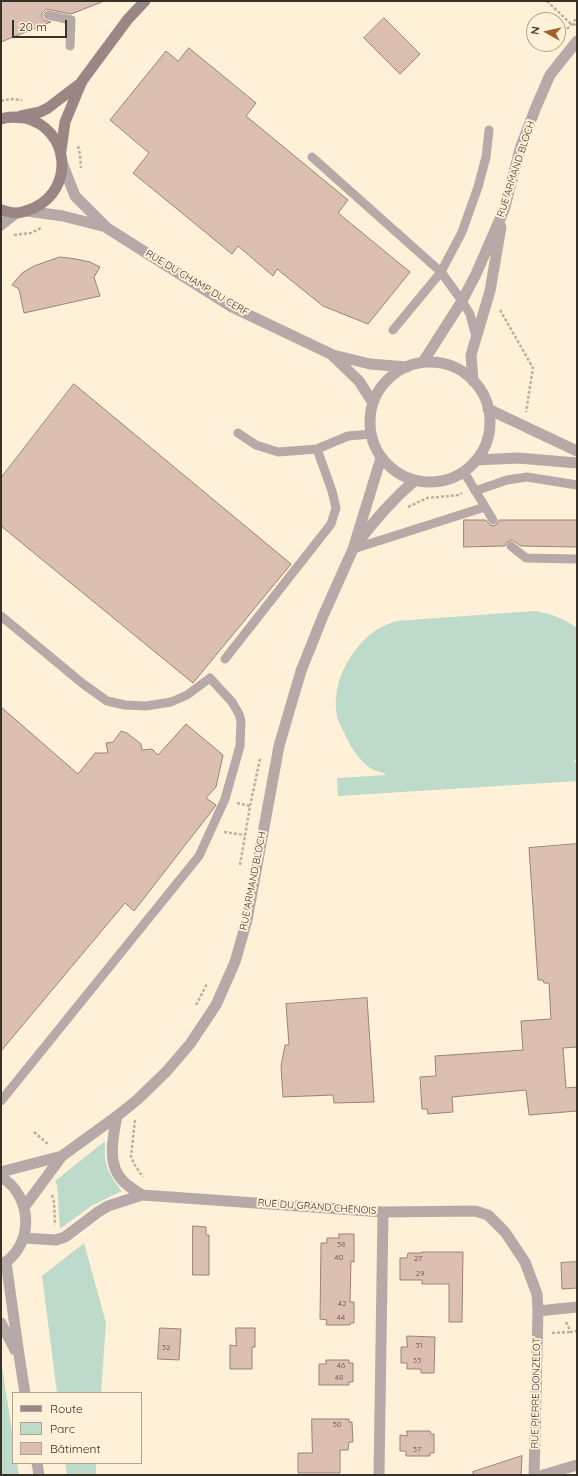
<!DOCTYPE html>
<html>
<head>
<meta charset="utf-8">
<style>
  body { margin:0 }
  #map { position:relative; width:578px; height:1476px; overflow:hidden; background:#fff1d7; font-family:Quicksand,sans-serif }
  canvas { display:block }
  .frame { position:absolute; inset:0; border:2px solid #373128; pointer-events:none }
  .legend { position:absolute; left:12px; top:1392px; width:130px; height:72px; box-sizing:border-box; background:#fff1d7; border:1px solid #afa491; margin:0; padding:5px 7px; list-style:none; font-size:12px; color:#373128 }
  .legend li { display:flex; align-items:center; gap:8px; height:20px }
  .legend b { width:20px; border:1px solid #afa491 }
  .north { position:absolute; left:526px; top:12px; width:40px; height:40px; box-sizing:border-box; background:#fff1d7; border:1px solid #afa491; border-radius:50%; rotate:278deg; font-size:11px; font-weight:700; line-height:16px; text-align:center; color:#373128 }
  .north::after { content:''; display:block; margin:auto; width:14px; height:18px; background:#a3622c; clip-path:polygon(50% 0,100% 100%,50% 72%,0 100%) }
  .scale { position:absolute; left:12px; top:20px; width:55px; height:18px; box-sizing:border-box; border:2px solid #373128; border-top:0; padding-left:5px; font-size:12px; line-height:14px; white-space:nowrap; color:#373128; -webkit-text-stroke:3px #fff1d7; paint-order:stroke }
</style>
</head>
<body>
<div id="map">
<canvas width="578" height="1476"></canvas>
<div class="frame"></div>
<ul class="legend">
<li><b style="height:5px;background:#9b8686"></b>Route</li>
<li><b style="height:11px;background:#bedacb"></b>Parc</li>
<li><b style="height:11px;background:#dbc0b2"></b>Bâtiment</li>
</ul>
<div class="north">N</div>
<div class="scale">20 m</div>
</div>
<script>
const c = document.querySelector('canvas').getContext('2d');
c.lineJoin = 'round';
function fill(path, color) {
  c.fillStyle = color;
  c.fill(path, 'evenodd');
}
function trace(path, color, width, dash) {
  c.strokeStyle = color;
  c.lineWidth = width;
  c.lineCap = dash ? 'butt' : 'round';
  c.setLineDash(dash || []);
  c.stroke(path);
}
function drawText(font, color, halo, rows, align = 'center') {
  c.font = font + ' Quicksand,sans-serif';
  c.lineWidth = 4;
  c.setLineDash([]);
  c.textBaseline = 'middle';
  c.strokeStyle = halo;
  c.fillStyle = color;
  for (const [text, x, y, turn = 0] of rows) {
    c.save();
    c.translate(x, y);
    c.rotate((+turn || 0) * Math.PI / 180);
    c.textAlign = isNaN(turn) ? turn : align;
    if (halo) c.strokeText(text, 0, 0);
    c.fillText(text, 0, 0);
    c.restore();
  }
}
const green = new Path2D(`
  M535 611C550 613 565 619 577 628V759L573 762H577V781L338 796 337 778 387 775C382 772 375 771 370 768 359 760 352 749 346 737 344 731 340 726 338 720 329 687 349 649 376 630 382 626 389 624 396 621Z
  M105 1141C104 1164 107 1173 122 1191L91 1206 60 1229 57 1185 55 1181Z
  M84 1243 106 1323 101 1393H57L42 1276Z
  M1 1360 13 1438V1463H17L19 1475H1Z
  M65 1463H96V1475H67Z`);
const building = new Path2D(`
  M1 1H102V2L71 14 46 9 42 13V17L44 20 51 22 1 42Z
  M384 18 420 54 400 74 364 38Z
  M189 48 256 103 246 116 348 200 338 213 410 272 368 324 323 306 277 269 273 276 238 246 232 254 133 173 149 153 110 120 166 51 178 61Z
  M60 257 76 259 90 262 100 267 94 277 100 296 24 313 19 289 12 285 22 273 34 266Z
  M74 384 291 564 193 683 1 526V478Z
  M464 520H486L490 525 493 526 496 525 499 520H577V547L521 546 512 540 507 542 505 546 464 547Z
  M1 707 78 774 95 753H108L106 743 113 742 121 731 127 733 141 744 142 750 152 749 158 755 186 724 223 755 216 787 206 798 216 805 214 808 134 911 125 903 1 1051Z
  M577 844V1047L563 1048 566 1088 577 1087V1111L529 1115 526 1090 452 1097 453 1112 428 1114 427 1109H422L420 1077 436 1076 435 1056 523 1050 521 1021 551 1019 549 983H544L543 980H538L529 848Z
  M367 998 374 1102 334 1103 333 1095 283 1097 281 1066 285 1045H289L286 1004Z
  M193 1226 206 1227V1235H209V1275H193Z
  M339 1234H354V1262L351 1261 350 1302H354V1323H350V1325H326L327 1320 320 1319 321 1243H327V1238H339Z
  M422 1252H463L462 1322H449V1284H422V1280H400V1258H407L408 1253H422Z
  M577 1262V1288L562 1289 561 1263Z
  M160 1328 181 1329 179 1360 158 1359Z
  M236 1328H255V1347H252V1369H230V1345L236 1346Z
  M407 1336 435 1337 434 1373H421V1369H407V1363H401V1347H407Z
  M326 1360H349V1363H353V1382H349V1385H319V1364H326Z
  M312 1419H349V1422H352L353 1442H349L348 1450H340V1473H298V1453H312Z
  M407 1431H430L431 1434H434V1453H430V1456H406V1451H400V1435L407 1436Z
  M522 1456 521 1475H473V1472Z`);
const path = new Path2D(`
  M547 1 571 24 577 25
  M567 29 577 18
  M1 101 10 99 22 100
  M78 146 80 155 81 168
  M14 235 31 233 41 228
  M500 310 533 368 526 412
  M408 507 427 498 459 495 462 493
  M237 803 250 806
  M224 832 245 835
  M240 865 250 806 260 759
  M196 1005 207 984
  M135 1120 131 1156 134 1164 143 1177
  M34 1132 49 1145
  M52 1195 54 1202 55 1225
  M566 1322 571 1332 577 1331
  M552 1333 571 1332`);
const service = new Path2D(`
  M48 15 71 20 70 46
  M312 157 441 272 462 301 470 314 476 337
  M393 330 441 272 462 232 478 187 486 157 489 130
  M317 449 348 436 371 434
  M464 472 493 520
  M475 491 507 480 527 477 577 485
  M511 546 526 558 577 559
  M353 549 485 507
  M1 616 82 683 107 701 125 705 146 706 171 702 187 695 210 678 232 702 239 714 241 721 240 746 225 799 199 856 1 1101
  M225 659 331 524 336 508 332 491 317 449 278 452 256 445 238 433`);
const minor = new Path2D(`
  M63 165 75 196 107 228 232 307 333 355 370 364 407 367
  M27 211 63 216 106 227
  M333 356 359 381 373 403
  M423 362 462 301 476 274 504 210 521 146 536 107 550 75 577 41
  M370 422a60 60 0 1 1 120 0a60 60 0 1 1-120 0Z
  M473 381 471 355 490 291 501 227
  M488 409 577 451
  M476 460 518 458 577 463
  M358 542C377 518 391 501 414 481
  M117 1116C113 1137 106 1165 124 1182 129 1187 136 1191 142 1195
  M1 1172 62 1156
  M1 1177C33 1196 35 1246 1 1265
  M25 1206 62 1156 117 1116 137 1100 166 1072 190 1044 216 1005 235 962 247 920 279 746 301 671 323 616 353 549 381 458
  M24 1238 56 1240 65 1237 98 1212 108 1206 142 1195 383 1212 475 1211 488 1215 505 1232 525 1262 537 1294 538 1311 534 1475
  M538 1311 577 1307
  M379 1475 383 1212
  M543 1475 577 1465`);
const tertiary = new Path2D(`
  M1 225 16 213
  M6 1262 19 1355 25 1393
  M1 1323 15 1350
  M37 1463 39 1475`);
const secondary = new Path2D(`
  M21 116 40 112 48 108 82 82
  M1 119C9 116 17 117 25 118 70 129 75 189 34 208 28 210 22 213 16 213 11 213 6 211 1 210
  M61 151 65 122 82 81 128 19 145 1`);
const numberNames = [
  ["38",341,1245],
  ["40",339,1258],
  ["27",418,1259],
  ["29",420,1274],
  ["42",342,1304],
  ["44",341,1318],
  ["31",419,1346],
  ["32",166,1348],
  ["33",417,1361],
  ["46",341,1366],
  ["48",339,1378],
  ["50",337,1425],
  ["37",417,1450]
];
const streetNames = [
  ["RUE ARMAND BLOCH",516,169,-72],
  ["RUE DU CHAMP DU CERF",197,283,31],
  ["RUE ARMAND BLOCH",253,881,-79],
  ["RUE DU GRAND CHENOIS",317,1207,4],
  ["RUE PIERRE DONZELOT",536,1393,-89]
];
fill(green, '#bedacb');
fill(building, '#dbc0b2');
trace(building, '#9b8274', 1);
trace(path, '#bcb19c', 2.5, [3, 2]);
trace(service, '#b8a9a9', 9);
trace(minor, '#b8a9a9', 11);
trace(tertiary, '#b8a9a9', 11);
trace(secondary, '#9b8686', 11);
drawText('8px', '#60554a', null, numberNames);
drawText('10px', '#373128', '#fff1d7', streetNames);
</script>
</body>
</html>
